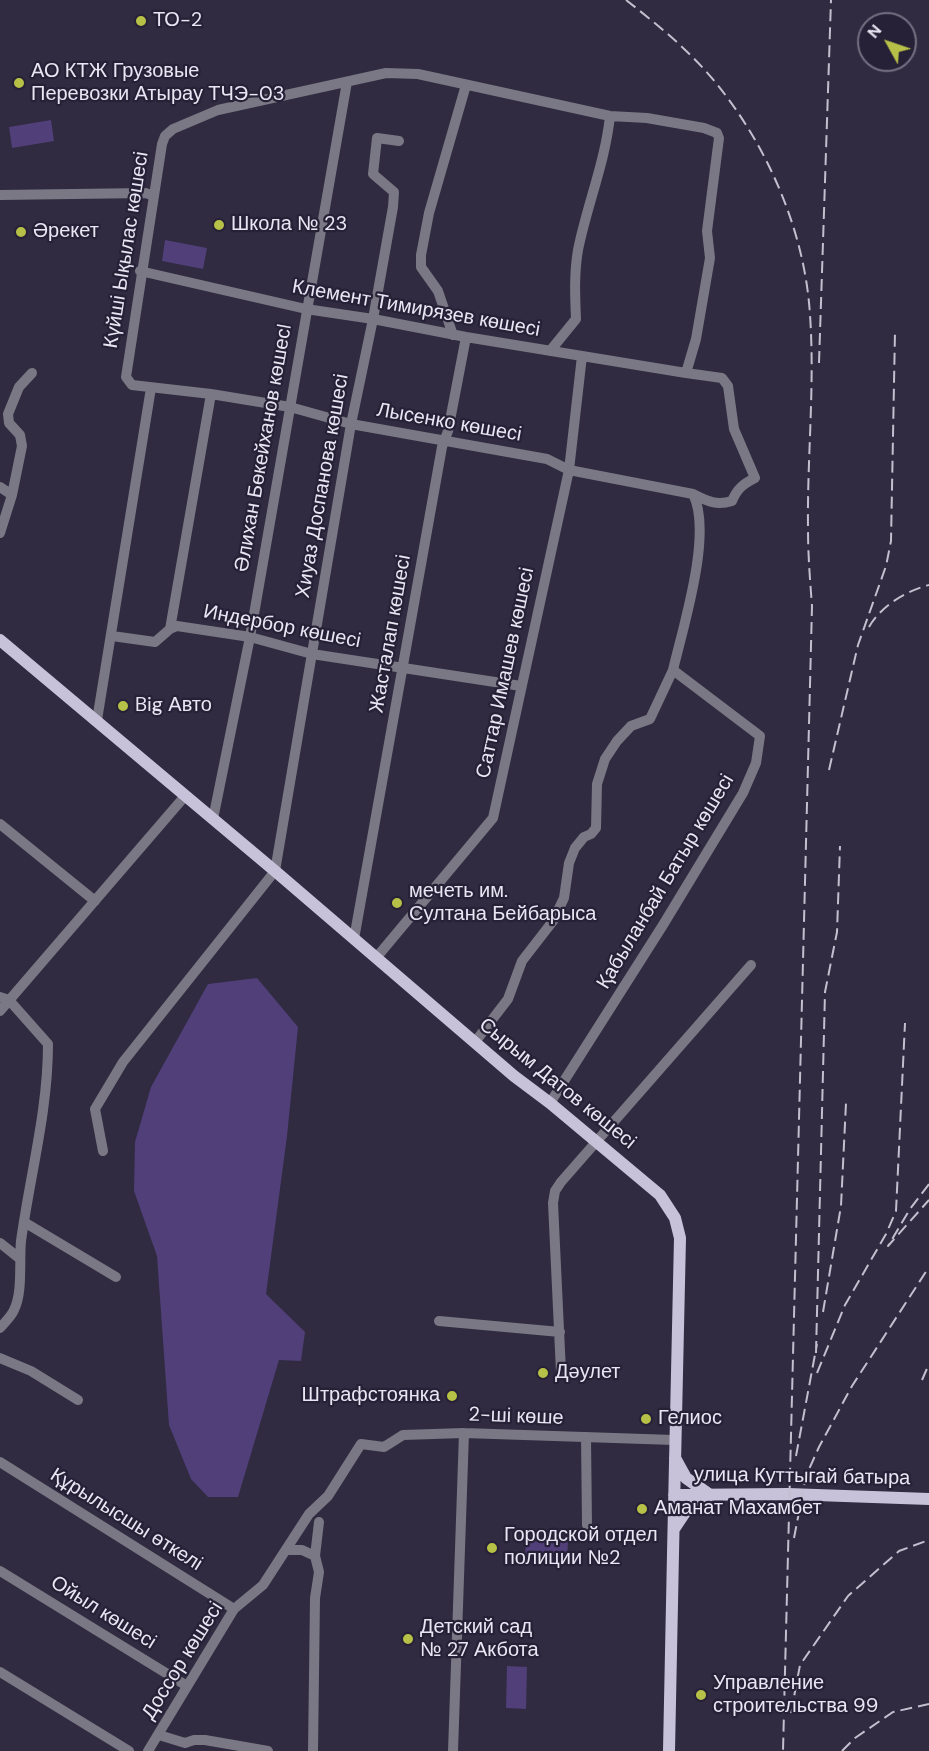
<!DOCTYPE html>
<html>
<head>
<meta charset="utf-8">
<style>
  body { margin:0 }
  #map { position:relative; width:929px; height:1751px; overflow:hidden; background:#302b40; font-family:"DM Sans",sans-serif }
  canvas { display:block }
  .north { position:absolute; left:857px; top:12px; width:60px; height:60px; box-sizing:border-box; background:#262136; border:2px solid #747082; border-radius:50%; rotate:310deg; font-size:16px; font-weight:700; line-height:24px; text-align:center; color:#e9e6f4 }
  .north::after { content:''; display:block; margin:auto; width:21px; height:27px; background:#b8c147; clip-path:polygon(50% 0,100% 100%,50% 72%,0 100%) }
</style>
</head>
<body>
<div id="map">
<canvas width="929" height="1751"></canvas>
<div class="north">N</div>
</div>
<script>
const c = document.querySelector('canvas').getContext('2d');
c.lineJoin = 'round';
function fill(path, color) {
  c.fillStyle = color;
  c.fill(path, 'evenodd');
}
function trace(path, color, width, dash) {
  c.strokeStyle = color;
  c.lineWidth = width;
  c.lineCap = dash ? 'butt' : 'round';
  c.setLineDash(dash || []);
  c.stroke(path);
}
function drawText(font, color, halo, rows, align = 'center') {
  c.font = font + ' "DM Sans",sans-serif';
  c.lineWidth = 4.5;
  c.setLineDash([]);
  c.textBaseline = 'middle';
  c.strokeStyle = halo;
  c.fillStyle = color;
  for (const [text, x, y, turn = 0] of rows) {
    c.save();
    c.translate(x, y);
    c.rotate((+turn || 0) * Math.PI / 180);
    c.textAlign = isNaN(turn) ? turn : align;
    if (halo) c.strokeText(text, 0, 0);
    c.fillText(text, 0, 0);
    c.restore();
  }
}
const green = new Path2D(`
  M51 120 54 141 12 148 9 127Z
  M165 240 207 248 203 269 162 261Z
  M257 978 298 1027 287 1136 266 1294 305 1332 301 1361 279 1360 238 1497H208L191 1479 169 1425 157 1256 134 1191 135 1142 151 1087 208 984Z
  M526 1538 568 1540 567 1564 525 1562Z
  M507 1666 527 1667 526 1709 506 1708Z`);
const minor = new Path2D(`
  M0 195 146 193 153 196
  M140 271 306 309 373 319 466 337 686 373
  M453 335 438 291 421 267V255L429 213 466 85
  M550 351 576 319C575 296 574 273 578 250 587 205 605 163 610 116
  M0 487 12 495
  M0 533 12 495 22 446 20 435 9 423 8 414 19 387 32 373
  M170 629 211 394
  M112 636 155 642 170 629 177 626 250 637 312 654 521 686
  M97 720 151 388
  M213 819 250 637 347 82
  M0 824 95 901
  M354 939 442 447 448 431 466 337
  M376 958 493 818 569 470 582 356
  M0 997 9 1000 48 1044C48 1111 30 1175 21 1241 19 1261 23 1292 14 1310 11 1317 4 1323 0 1328
  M0 1011 185 796
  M475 1042 508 999 522 961 553 921 564 898 569 863 575 848 584 837 591 834 596 828 597 784 605 759 617 741 631 726 650 719 673 670
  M550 1103 663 925 743 793 756 763 760 736 673 670C683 627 713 533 693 494 707 501 716 506 732 501 737 489 743 484 755 478L734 429 728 386 722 378 686 373 696 339 710 258 707 231 719 138 717 133 704 128 647 118 610 116 418 74 386 73 218 110 173 129 165 136 162 144 126 377 132 385 211 394 290 407 351 424 547 459 569 470 693 494
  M103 1151 95 1109 123 1062 275 871 351 424 373 319 393 207 394 192 373 174 377 138 399 141
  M24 1222 116 1277
  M0 1243 19 1258
  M439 1321 560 1332
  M0 1358 31 1371 78 1400
  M561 1372 553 1203 555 1191 561 1182 751 965
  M586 1437 587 1525
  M0 1462 234 1609
  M286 1550H302L315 1556 319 1572 315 1598 313 1751
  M315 1556 319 1522
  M0 1571 187 1686
  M0 1672 129 1751
  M159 1735 185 1743 194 1740H205L268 1751
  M148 1751 234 1609 263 1585 309 1514 328 1496 361 1444 384 1447 403 1435 464 1433 674 1440
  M453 1751 464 1433`);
const major = new Path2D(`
  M0 640 275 871 514 1076 550 1103 660 1195 675 1218 680 1238C675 1409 673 1580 669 1751
  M674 1495 788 1494 929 1499
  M674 1529 686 1511 710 1495 686 1478 675 1458`);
const rail = new Path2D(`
  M626 0C658 25 690 51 716 83 768 147 805 232 810 315 815 386 807 458 808 529 808 555 810 580 812 606L783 1751
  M819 363 831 0
  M869 627C881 606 906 591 929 585
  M829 770 858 645 886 566 891 541 895 331
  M929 1184 910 1209 888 1246 929 1200
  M823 1312 841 1206 846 1103
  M816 1353 825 992 837 932 840 846
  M817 1373 845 1305 886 1234 896 1211 905 1023
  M922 1380 929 1364
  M796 1456 817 1344
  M794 1538 806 1476 819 1447 852 1386 929 1267
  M791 1713 800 1665 848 1596 899 1551 929 1540
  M842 1751 855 1738 893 1712 929 1704`);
const markers = [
  [141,21,6,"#b8c147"],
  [19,83,6,"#b8c147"],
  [219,225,6,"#b8c147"],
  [21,232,6,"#b8c147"],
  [123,706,6,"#b8c147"],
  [397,903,6,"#b8c147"],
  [543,1373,6,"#b8c147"],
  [452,1396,6,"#b8c147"],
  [646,1419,6,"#b8c147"],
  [642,1509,6,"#b8c147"],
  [492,1548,6,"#b8c147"],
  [408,1639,6,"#b8c147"],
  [701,1695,6,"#b8c147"]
];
const poiNames = [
  ["ТО-2",153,21],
  ["АО КТЖ Грузовые",31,72],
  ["Перевозки Атырау ТЧЭ-03",31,95],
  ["Школа № 23",231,225],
  ["Әрекет",33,232],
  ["Big Авто",135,706],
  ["мечеть им.",409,892],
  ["Султана Бейбарыса",409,915],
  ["Дәулет",555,1373],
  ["Штрафстоянка",440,1396,"right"],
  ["Гелиос",658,1419],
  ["Аманат Махамбет",654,1509],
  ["Городской отдел",504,1536],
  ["полиции №2",504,1559],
  ["Детский сад",420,1628],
  ["№ 27 Акбота",420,1651],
  ["Управление",713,1684],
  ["строительства 99",713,1707]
];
const streetNames = [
  ["Күйші Ықылас көшесі",127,250,-81],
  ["Клемент Тимирязев көшесі",416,309,10],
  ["Лысенко көшесі",449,423,10],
  ["Әлихан Бөкейханов көшесI",264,448,-80],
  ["Хиуаз Доспанова көшесі",323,486,-80],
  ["Индербор көшесі",282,627,11],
  ["Жасталап көшесі",391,634,-80],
  ["Саттар Имашев көшесі",506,673,-78],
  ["Қабыланбай Батыр көшесі",666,882,-59],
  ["Сырым Датов көшесі",557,1084,39],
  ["2-ші көше",516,1417,2],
  ["улица Куттыгай батыра",802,1477,1],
  ["Құрылысшы өткелі",126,1520,32],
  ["Ойыл көшесі",103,1613,32],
  ["Доссор көшесі",183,1661,-58]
];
fill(green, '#503f79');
trace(minor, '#7a7884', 10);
trace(major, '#c7c2d9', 12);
trace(rail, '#c2bfce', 2, [12, 6]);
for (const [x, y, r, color] of markers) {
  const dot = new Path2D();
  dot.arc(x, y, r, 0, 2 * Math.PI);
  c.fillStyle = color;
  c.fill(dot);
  trace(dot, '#262136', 2);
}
drawText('20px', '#e9e6f4', '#262136', poiNames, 'left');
drawText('20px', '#e9e6f4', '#262136', streetNames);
</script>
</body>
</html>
